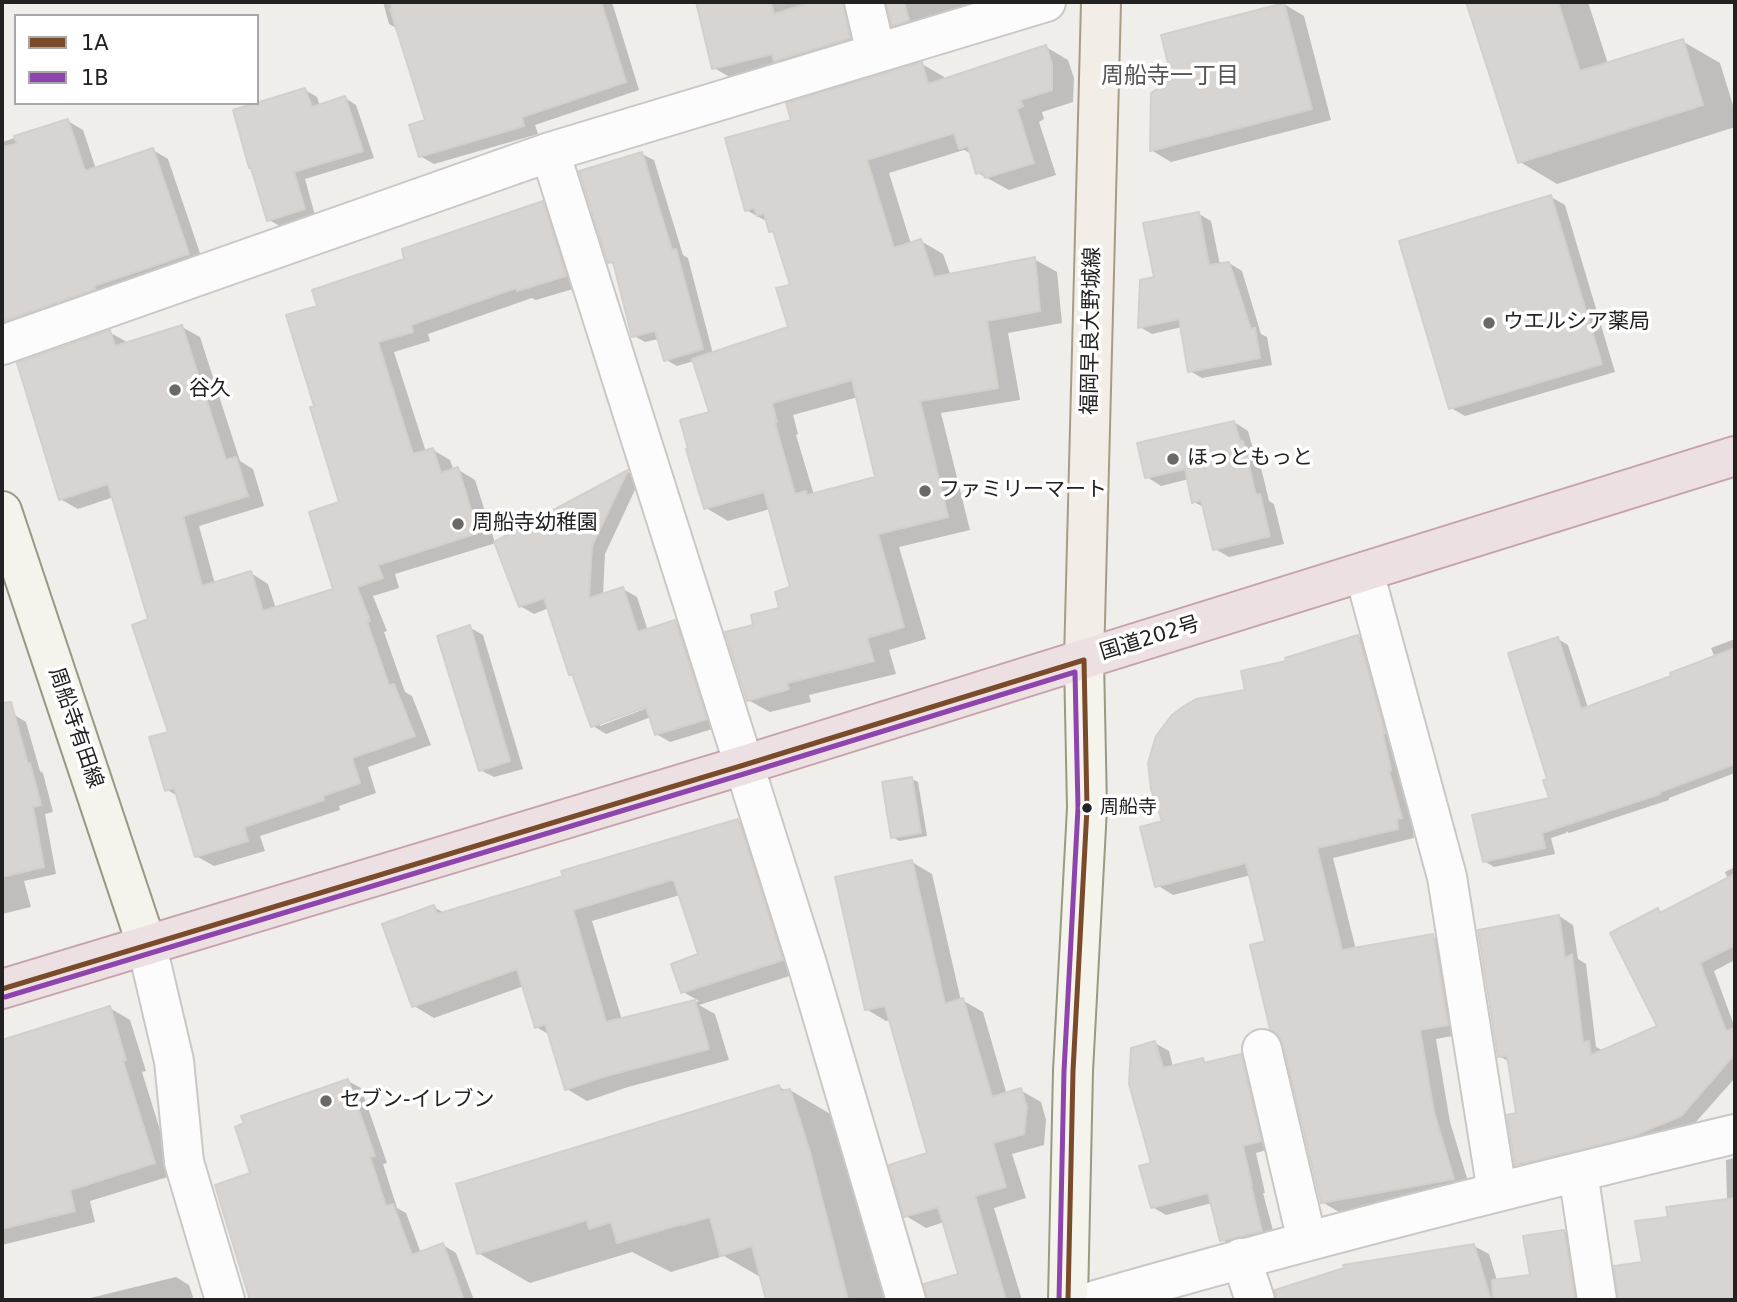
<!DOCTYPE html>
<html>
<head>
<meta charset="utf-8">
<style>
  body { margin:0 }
  #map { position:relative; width:1737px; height:1302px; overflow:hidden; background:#f0eeeb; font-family:"DejaVu Sans",sans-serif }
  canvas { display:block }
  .frame { position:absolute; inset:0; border:4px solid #222; pointer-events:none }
  .legend { position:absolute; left:14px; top:14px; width:245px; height:91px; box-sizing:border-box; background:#fff; border:2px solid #a7a7a7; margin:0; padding:9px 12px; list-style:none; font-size:21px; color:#222 }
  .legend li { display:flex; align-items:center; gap:14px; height:35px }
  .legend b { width:35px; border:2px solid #a7a7a7 }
</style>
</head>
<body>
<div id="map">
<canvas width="1737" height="1302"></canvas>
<div class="frame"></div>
<ul class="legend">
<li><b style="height:9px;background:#7a4b2a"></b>1A</li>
<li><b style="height:9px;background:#8e44ad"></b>1B</li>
</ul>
</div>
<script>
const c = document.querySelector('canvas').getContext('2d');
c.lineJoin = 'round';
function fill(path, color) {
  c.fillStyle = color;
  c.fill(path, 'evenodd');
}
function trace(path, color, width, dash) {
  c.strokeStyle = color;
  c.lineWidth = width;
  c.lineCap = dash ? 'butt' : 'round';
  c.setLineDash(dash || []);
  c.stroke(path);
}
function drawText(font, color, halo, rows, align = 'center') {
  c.font = font + ' "DejaVu Sans","Noto Sans JP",sans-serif';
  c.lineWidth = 7;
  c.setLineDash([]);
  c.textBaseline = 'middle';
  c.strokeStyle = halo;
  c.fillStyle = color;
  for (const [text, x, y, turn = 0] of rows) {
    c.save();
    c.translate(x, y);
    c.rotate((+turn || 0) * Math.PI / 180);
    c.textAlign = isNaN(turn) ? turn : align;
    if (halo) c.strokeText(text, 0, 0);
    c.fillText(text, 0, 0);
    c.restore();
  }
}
const shadow = new Path2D(`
  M383 2H612L639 90 535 125 538 134 434 164 420 156 427 121 398 29 389 24Z
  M698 2H869L871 50 735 80 714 68Z
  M888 2H1010L908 33 894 25Z
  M1468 2H1588L1608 64 1682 41 1720 63 1735 112V127L1557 184 1520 162Z
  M1284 4 1304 16 1331 120 1171 162 1151 150Z
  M1046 47 1068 60 1074 78 1073 102 1042 112 1044 119 1039 122 1056 175 1009 190 978 173 972 154 964 150 889 173 911 244 921 241 943 254 951 276 1034 259 1057 272 1062 323 1008 333 1020 400 941 413 970 530 899 547 926 639 889 650 896 674 809 695 811 702 770 712 748 700 755 626 782 609 792 589 770 509 728 521 706 508 711 413 694 361 677 366 666 360 659 339 645 342 634 336 615 265 610 262 642 154 654 160 683 255 688 258 713 354 790 328 792 286 776 235 770 231 768 222 746 210 793 121 922 64 944 77 945 80ZM858 397 878 478 814 495 796 435 798 434 793 415Z
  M305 90 317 97 320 106 345 98 356 105 374 158 305 179 315 215 280 226 269 220Z
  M68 121 83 130 96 169 153 150 168 159 203 262 2 328V142Z
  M1551 197 1565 205 1615 372 1465 416 1451 408Z
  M542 203 560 213 583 286 536 300 532 298 428 334 430 341 394 352 426 452 433 450 450 460 454 471 457 469 475 480 495 543 628 472 640 479 605 554 603 596 623 589 637 597 648 631 675 622 689 630 719 727 670 742 656 734 651 717 606 734 593 726 575 676 571 674 549 608 534 614 520 606 496 543 395 574 399 588 373 596 387 631 384 632 405 692 412 696 431 745 368 767 376 793 339 806 340 810 260 836 265 851 214 866 196 856 178 796 167 790 170 733 151 620 114 497 78 509 60 499 109 332 127 342 182 327 200 337 240 461 253 469 264 506 199 526 215 584 251 573 268 584 276 609 335 591 341 503 316 407 319 307 407 260ZM654 702 655 705 600 726V722Z
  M1199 214 1211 221 1220 265 1229 263 1242 271 1261 334 1267 337 1272 365 1202 378 1190 371 1182 327 1152 334 1140 327Z
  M1234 422 1248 431 1253 449 1257 451 1269 501 1274 504 1284 544 1229 557 1215 549 1205 508 1194 502 1189 479 1161 486 1147 477Z
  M469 627 483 635 523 769 494 777 480 770Z
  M1358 636 1375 646 1418 828 1413 829 1414 838 1333 858 1356 950 1432 936 1449 946 1464 1034 1436 1039 1450 1122 1470 1188 1339 1212 1322 1202 1267 942 1251 875 1173 895 1157 885 1164 822 1247 692 1289 663Z
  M1558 639 1568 645 1588 708 1674 677 1715 658 1711 648 1735 639V773L1669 798V800L1569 833 1566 831V833L1551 838 1555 854 1494 867 1484 861 1551 799 1550 780Z
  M13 714 26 722 40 771 43 773 53 812 45 814 56 874 24 881 31 907 2 914V717Z
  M912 779 918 782 927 836 899 841 893 837Z
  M738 821 758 833 802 972 699 1005 715 1014 729 1060 628 1087 587 1101 567 1089 550 1035 536 1027 524 986 434 1018 414 1006 434 907 444 913 565 877ZM680 895 700 956 683 992 699 1001 622 1020 592 921Z
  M912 862 932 874 961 1001 962 1000 983 1012 1007 1095 1020 1090 1041 1102 1046 1120 1044 1145 1012 1154 1026 1198 994 1208 1022 1300H929V1294L960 1276 944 1222 926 1228 906 1216 929 1154 891 1020 886 1021 866 1009Z
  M1735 867V960L1714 971 1735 1028V1078L1695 1123 1646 1144 1531 1172 1516 1164 1518 1115 1510 1062 1499 1056 1559 916 1573 925 1578 959 1586 964 1596 1047 1604 1051 1660 1027 1658 910 1663 913 1728 880 1725 872Z
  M110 1008 130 1020 146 1071 142 1072 174 1175 90 1201 95 1222 2 1245V1055L40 1047Z
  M1155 1043 1169 1051 1173 1067 1202 1060 1208 1064 1240 1056 1254 1064 1274 1148 1256 1153 1265 1193H1263L1275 1238 1235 1247 1222 1240 1212 1203 1166 1215 1152 1207Z
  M348 1081 361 1088 387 1163 383 1164 397 1208 406 1213 421 1253 443 1245 456 1253 474 1300H248V1297L251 1296 253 1174Z
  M779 1087 787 1091 790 1090 842 1121 892 1300H768L762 1278 724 1256 671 1272 632 1252 530 1283 478 1253Z
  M1735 1158V1300H1620V1297L1644 1264 1670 1219 1727 1201 1726 1160Z
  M1564 1231 1579 1240 1588 1300H1537L1525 1238Z
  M1474 1246 1489 1254 1503 1300H1278L1277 1293Z
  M176 1277 189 1285 194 1300H82Z`);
const building = new Path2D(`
  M390 2H601L626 82 522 117 524 126 419 157 409 125 425 120 390 9 392 8Z
  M696 2H771L774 14 812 2H843L850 38 774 61 772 54 712 69Z
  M886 2H904L909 20 892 26Z
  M1466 2H1558L1580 71 1683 39 1703 105 1518 163Z
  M1284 3 1312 109 1150 151 1151 93 1172 79 1161 35Z
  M1046 45 1052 64V90L1020 100 1023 106 1017 109 1034 163 985 178 983 172 976 174 968 146 959 149 954 133 867 160 894 248 921 239 934 277 1035 257 1040 311 987 321 998 388 920 401 948 517 878 534 904 627 867 638 874 661 787 683 789 689 747 701 725 632 753 625 751 615 779 608 775 592 790 587 764 492 704 509 686 449H688L680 420 709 412 692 359 788 327 776 288 790 285 773 231 769 232 764 213 757 216 754 208 745 211 725 138 791 120 786 103 922 62 928 84ZM852 380 875 477 807 495 806 491 795 494 775 423 777 422 772 403Z
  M305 88 312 107 345 96 363 151 294 172 305 209 267 221 251 168H249L233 110Z
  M68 119 85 171 153 148 189 254 94 286 95 289 4 321 2 314V147L17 144 14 136Z
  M642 152 672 250 676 249 703 349 664 361 655 331 632 337 613 262 608 263 579 171Z
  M1551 195 1602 364 1449 409 1399 241Z
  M543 201 566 276 517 291 516 288 411 325 413 332 378 342 413 454 433 448 441 473 458 467 478 533 378 565 383 578 357 587 370 621 367 622 389 685 394 684 415 736 352 758 360 783 323 796 324 800 244 827 248 841 195 857 174 788 165 791 149 737 168 732 132 625 148 619 108 484 59 500 17 363 110 330 115 346 182 325 226 460 236 457 248 496 183 516 202 586 251 571 263 611 333 589 309 512 339 502 310 407 314 406 286 315 317 306 312 290 404 259 402 249Z
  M1199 212 1209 265 1229 262 1251 329 1255 328 1260 358 1188 372 1179 319 1138 328 1140 280 1154 277 1143 223Z
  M1234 421 1240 441H1243L1256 495 1260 494 1270 536 1213 550 1201 500 1192 503 1185 469 1145 478 1137 443Z
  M628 470 592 546 589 598 623 587 638 632 675 620 707 719 655 735 646 707 591 727 572 674 569 675 544 598 519 607 494 542Z
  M470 625 510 761 479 771 437 636Z
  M1358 635 1385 733 1383 734 1391 770 1389 771 1402 818 1397 819 1398 829 1317 848 1342 950 1433 934 1434 938 1448 1025 1420 1030 1434 1112 1454 1179 1321 1203 1283 1044 1278 1035 1270 1029 1250 945 1265 941 1246 863 1155 887 1140 827 1162 821 1151 789 1148 763 1156 736 1172 715 1184 706 1196 699 1245 690 1241 671 1286 661 1285 658Z
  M1558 637 1581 709 1671 676 1670 673 1735 648V764L1660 792V794L1557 828 1556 827 1557 828 1542 833 1545 848 1483 862 1472 815 1549 798 1543 780 1547 779 1508 653Z
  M11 702 28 764 30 763 41 805 33 807 44 867 2 877V703Z
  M912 777 921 833 891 838 882 782Z
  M738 819 783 960 681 993 671 964 698 954 674 881 671 880 573 910 606 1022 695 1000 709 1049 606 1076 565 1090 545 1024 535 1028 517 969 412 1007 382 924 434 905 437 914 563 876 561 871Z
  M912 860 945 1004 963 998 992 1097 1021 1088 1027 1107 1024 1134 993 1143 1006 1187 975 1196 1006 1300H927L924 1284 958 1274 938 1207 904 1217 889 1165 927 1153 885 1006 865 1010 835 877Z
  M1735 874V945L1700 963 1726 1031 1735 1028V1054L1681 1116 1631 1137 1515 1165 1507 1115 1516 1113 1507 1056 1498 1057 1478 930 1559 915 1565 958 1572 954 1583 1042 1589 1041 1591 1055 1657 1026 1610 933 1658 908 1660 913Z
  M110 1006 126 1060 123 1061 155 1163 70 1190 75 1211 2 1229V1040Z
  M1155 1041 1163 1068 1203 1058 1204 1063 1241 1054 1261 1141 1243 1146 1252 1185 1251 1186 1262 1231 1220 1241 1208 1193 1151 1208 1139 1166 1151 1163 1129 1084 1131 1048Z
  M348 1079 375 1156 370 1157 386 1206 393 1204 412 1255 443 1243 464 1300H250L215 1185 250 1173 235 1127 244 1123 241 1116Z
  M779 1085 781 1091 790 1089 810 1152 848 1300H766L752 1246 720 1256 710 1217 682 1225V1224L617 1243 611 1222 589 1229 587 1220 477 1254 456 1184Z
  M1735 1198V1300H1618L1614 1266 1642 1262 1635 1221 1668 1217 1666 1207Z
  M1564 1230 1575 1300H1493L1492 1280 1530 1275 1523 1236Z
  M1474 1244 1491 1300H1276L1275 1290 1344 1268 1343 1265Z`);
const street = new Path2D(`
  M864 2 876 53
  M550 152 807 964 906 1300
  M2 345 550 152 1046 2
  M1364 572 1447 877 1497 1192
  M147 946 174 1061 184 1162 225 1300
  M1262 1049 1307 1241
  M1578 1172 1597 1300
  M1241 1258 1255 1300
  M1096 1300C1308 1239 1521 1185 1735 1134`);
const secondary = new Path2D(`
  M2 511 147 946
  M1068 1300 1073 1071 1087 808 1084 660`);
const primary = new Path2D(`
  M1084 660 1101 2`);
const highway = new Path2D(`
  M2 989 744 765 1735 456`);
const bus1 = new Path2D(`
  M2 989 744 765 1084 660 1087 808 1073 1071 1068 1300`);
const bus2 = new Path2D(`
  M5 997 747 773 1075 672 1078 808 1064 1071 1059 1300`);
const markers = [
  [1489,323,7,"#6a6968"],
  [175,390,7,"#6a6968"],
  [1173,459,7,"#6a6968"],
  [925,491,7,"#6a6968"],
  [458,524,7,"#6a6968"],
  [1087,808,6,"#222"],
  [326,1101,7,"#6a6968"]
];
const busNames = [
  ["周船寺",1100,808]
];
const poiNames = [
  ["ウエルシア薬局",1503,323],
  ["谷久",189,390],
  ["ほっともっと",1187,459],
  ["ファミリーマート",939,491],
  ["周船寺幼稚園",472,524],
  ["セブン-イレブン",340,1101]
];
const streetNames = [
  ["福岡早良大野城線",1092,331,-89],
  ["国道202号",1150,639,-17],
  ["周船寺有田線",75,728,71]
];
const neighbourhoodNames = [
  ["周船寺一丁目",1170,77]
];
fill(shadow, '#0003');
fill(building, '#d7d4d2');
trace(building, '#d3d0cc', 2);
trace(street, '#c9c8c7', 42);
trace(secondary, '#999a82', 42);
trace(primary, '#a79c86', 42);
trace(highway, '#c5a2ac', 42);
trace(street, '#fdfcfc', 38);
trace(secondary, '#f4f4ed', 38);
trace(primary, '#f3ede7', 38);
trace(highway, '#ece0e2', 38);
trace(bus1, '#7a4b2a', 5);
trace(bus2, '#8e44ad', 5);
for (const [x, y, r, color] of markers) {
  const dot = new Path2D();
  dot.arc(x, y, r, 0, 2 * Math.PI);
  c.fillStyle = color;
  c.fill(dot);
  trace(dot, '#fff', 2.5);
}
drawText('19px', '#222', '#fff', busNames, 'left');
drawText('21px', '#222', '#fff', poiNames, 'left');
drawText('21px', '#222', '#fff', streetNames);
drawText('23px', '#555', '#fff', neighbourhoodNames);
</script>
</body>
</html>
